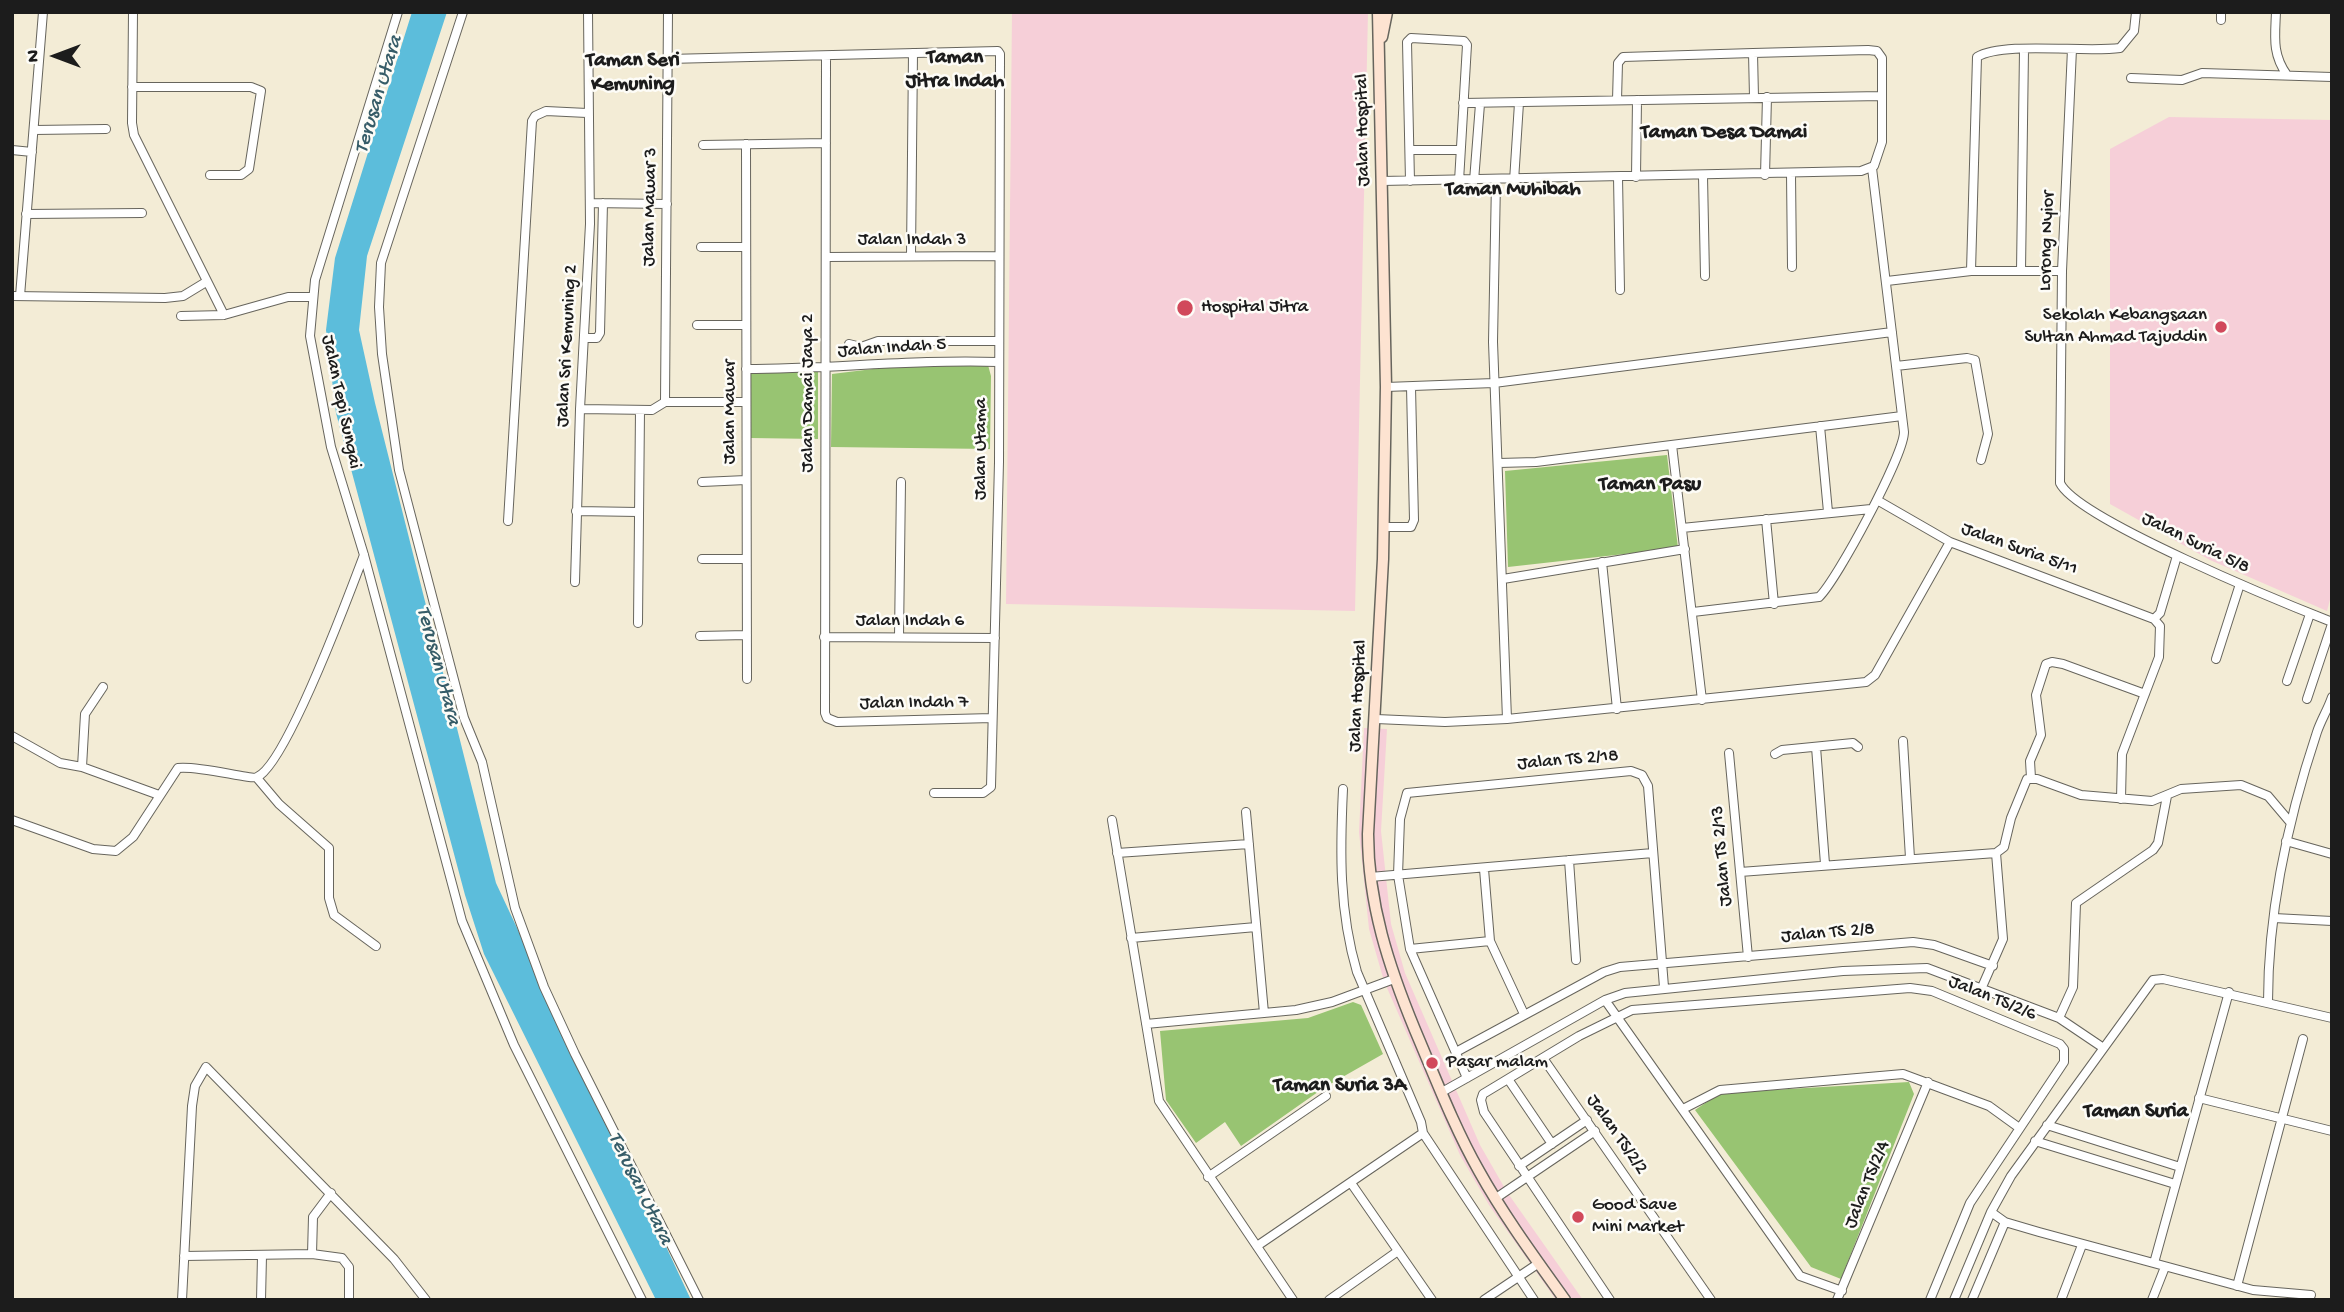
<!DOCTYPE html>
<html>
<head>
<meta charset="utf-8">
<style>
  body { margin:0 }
  #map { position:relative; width:2344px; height:1312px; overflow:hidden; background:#f3ecd6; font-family:"Gochi Hand",sans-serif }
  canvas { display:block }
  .frame { position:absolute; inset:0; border:14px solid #1c1c1c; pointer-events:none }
  .north { position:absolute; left:21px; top:21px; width:70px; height:70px; -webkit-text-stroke:5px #fdfcf7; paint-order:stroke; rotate:270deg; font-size:19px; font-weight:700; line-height:28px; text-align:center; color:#1c1c1c }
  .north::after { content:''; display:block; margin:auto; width:24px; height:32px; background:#1c1c1c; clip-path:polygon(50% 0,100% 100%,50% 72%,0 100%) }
</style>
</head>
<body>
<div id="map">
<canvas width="2344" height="1312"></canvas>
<div class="frame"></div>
<div class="north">N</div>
</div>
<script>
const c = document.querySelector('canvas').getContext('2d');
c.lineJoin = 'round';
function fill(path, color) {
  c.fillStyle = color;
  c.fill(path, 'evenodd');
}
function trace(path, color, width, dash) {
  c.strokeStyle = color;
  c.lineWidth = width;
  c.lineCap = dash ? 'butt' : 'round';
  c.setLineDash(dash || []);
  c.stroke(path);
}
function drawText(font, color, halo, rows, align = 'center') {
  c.font = font + ' "Gochi Hand",sans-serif';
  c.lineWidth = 5;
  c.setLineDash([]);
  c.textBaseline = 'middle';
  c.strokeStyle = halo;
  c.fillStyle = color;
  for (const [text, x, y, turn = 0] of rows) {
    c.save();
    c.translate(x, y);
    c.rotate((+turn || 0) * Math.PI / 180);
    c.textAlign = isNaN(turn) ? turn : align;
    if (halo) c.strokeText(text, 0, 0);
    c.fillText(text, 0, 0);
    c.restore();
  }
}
const built = new Path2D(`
  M1012 12H1368L1355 611 1006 604Z
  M2169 117 2332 120V592L2327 611 2210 560 2110 504V149Z
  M1364 728 1387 729 1381 831 1391 924 1405 973 1480 1145 1507 1192 1583 1300H1556L1489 1205 1460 1155 1384 981 1369 929 1359 832Z`);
const green = new Path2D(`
  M922 363 988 365 991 376 990 449 831 447 832 374Z
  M751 371 818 372V439L751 438Z
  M1667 455 1678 548 1508 567 1505 471Z
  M1353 1002 1361 1005 1383 1054 1325 1087 1241 1146 1225 1122 1196 1143 1166 1100 1160 1031 1308 1018Z
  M1909 1082 1914 1094 1841 1279 1811 1267 1695 1110 1720 1093Z`);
const water = new Path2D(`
  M412 12H447L367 256 359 330 375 403 496 883 691 1300H656L484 954 465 895 336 413 326 330 335 258Z`);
const street = new Path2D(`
  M133 12 132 123 134 135 224 315
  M398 12 315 280 310 336 331 447 364 555 462 921 514 1045 642 1300
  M463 12 381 263 379 307 382 354 399 470 464 718 482 762 515 908 544 987 575 1054 699 1300
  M2221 12V20
  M2276 12C2275 37 2272 54 2287 75
  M2072 49 2062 271 2060 483C2077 519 2286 604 2332 622
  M826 57 825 713 827 718 837 722 992 718
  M668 59 998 51 1000 54 999 462 991 787 983 793H934
  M2131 78 2182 80 2202 73 2332 77
  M132 87H251L261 91 249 169 241 175H210
  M1754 97 1753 53 1868 50 1877 51 1882 58V96
  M1617 100 1618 63 1623 57 1753 53
  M34 130 106 129
  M746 144 747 679
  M703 145 826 143
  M12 150 32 152
  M1410 150H1460
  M1791 174 1792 267
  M1765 175 1767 97
  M1703 176 1705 276
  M1618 177 1620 290
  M1636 177 1637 100
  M1382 181 1861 171 1874 166 1882 142V96L1463 103
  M1410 181 1407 42 1411 38 1464 41 1467 45 1459 181
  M1474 181 1480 104
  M1496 181 1493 342 1507 719
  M1514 181 1519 103
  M590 203 667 204
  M26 214 142 213
  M701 247H746
  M911 256 913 53
  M826 257 998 256
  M1971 271 1977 57C2004 41 2085 53 2120 48L2134 31 2136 12
  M2021 271 2024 50
  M1887 281 1971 271H2062
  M12 296 165 298 183 296 206 282
  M20 296 43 12
  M181 316 224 315 288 297H311
  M697 325H746
  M584 338H597L600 333 603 203
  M849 344 861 347 878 341H998
  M1896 366 1967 358 1975 360 1988 434 1981 460
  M746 369C831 369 914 359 998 362
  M1386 387 1494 383 1892 332
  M665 402H746
  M580 409 652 410 665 402 668 12
  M1820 426 1828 512
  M1672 445 1702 700
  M1499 463 1536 462 1902 416
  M702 482 746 480
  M1877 500 1950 542 2154 619
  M576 511 638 512
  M1766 519 1774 604
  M508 521 532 121 535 116 546 111 587 113
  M1383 527H1411L1414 520 1411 387
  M1682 528 1871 509
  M702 559H746
  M1602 562 1617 709
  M1503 579 1685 549
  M575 582 580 409 590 224 588 12
  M1693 612 1819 597C1837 580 1904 455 1904 432L1872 168
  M2154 619 2160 613 2177 556
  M638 623 640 410
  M700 636 747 635
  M824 637 995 638
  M899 637 901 482
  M2216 659 2240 584
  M2287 681 2310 614
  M2307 699 2332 624
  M1376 719 1445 722 1507 719 1866 682 1875 675 1950 542
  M12 736 60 763 82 767 159 795
  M1903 741 1910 858
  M1816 747 1825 864
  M1729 753 1748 957
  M1775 754 1782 750 1853 743 1858 747
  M82 767 85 714 103 687
  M257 778 279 804 329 848V898L334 915 376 946
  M2031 778 2030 761 2041 735 2036 695 2046 664 2052 662 2063 664 2145 694
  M1343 789C1340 852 1339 911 1357 972L1421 1122 1423 1133 1534 1300
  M2121 799 2122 754 2159 657 2160 626 2154 619
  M1246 812 1264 1013
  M12 820 93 849 116 851 133 837 178 768C197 765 252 780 257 777 286 765 350 592 364 555
  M1112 820 1159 1101 1293 1300
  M2286 841 2332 854
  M1117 853 1249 844
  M1569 860 1576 960
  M1484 869 1490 941 1524 1014
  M1740 872 1996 853
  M1370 877 1653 853
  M2274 918 2332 921
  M1131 938 1256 927
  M1410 949 1490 941
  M1982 987 2003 939 1996 853 2004 847 2011 818 2027 779H2037L2081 795 2152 801 2181 789 2241 785 2268 796 2290 822
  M1605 1000 1800 1276 1842 1291
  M2268 1002C2268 911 2288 819 2317 732 2321 720 2328 709 2332 697
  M2059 1018 2073 987 2076 903 2153 850 2158 843 2167 796
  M1146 1024 1296 1010 1332 1002 1394 979
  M1456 1052 1604 972 1620 967 1913 942 1934 945 1993 966
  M1543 1058 1711 1300
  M1467 1078 1410 949 1398 875 1400 819 1407 793 1631 771 1642 775 1648 786 1664 987
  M1508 1079 1552 1144
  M1442 1092 1605 1000 1625 993 1843 971 1927 968 2059 1018 2102 1047
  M2199 1098 2332 1131
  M1683 1109 1720 1090 1903 1074 1989 1106 2018 1127
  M2047 1125 2180 1167
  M2035 1141 2175 1184
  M1519 1166 1587 1120
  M1208 1177 1326 1096
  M1351 1183 1432 1300
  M1496 1198 1595 1131
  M1991 1212 2005 1222 2039 1232 2253 1290 2311 1295
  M1257 1246 1423 1133
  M312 1254 313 1217 331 1193
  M184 1256 312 1254 342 1258 349 1267V1300
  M2154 1263 2229 992
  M2237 1286 2303 1039
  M182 1300 192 1106 195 1086 206 1067 394 1259 426 1300
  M261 1300 262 1256
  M1329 1300 1398 1251
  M1484 1300 1539 1263
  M1610 1300 1484 1112 1481 1100 1483 1094 1579 1036 1632 1010 1910 988 1932 991 2060 1044 2064 1049V1062L1970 1203 1930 1300
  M1837 1300 1928 1082
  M1954 1300 1991 1212 2011 1176 2153 980 2163 979 2332 1018
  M1972 1300 2005 1222
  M2061 1300 2082 1245
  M2152 1300 2165 1267`);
const secondary = new Path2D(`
  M1378 12 1386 387 1383 559 1368 834C1368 904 1389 967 1415 1030 1435 1077 1454 1127 1479 1171 1504 1216 1535 1258 1565 1300
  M1382 37 1387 12`);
const markers = [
  [1185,308,9,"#d1495b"],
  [2221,327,7,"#d1495b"],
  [1432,1063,7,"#d1495b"],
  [1578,1217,7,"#d1495b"]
];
const streetNames = [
  ["Jalan Hospital",1364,130,-91],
  ["Jalan Mawar 3",651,207,-89],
  ["Jalan Indah 3",912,241],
  ["Lorong Nyior",2048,241,-88],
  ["Jalan Sri Kemuning 2",568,346,-87],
  ["Jalan Indah 5",892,349,-4],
  ["Jalan Damai Jaya 2",809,393,-90],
  ["Jalan Tepi Sungai",340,402,78],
  ["Jalan Mawar",731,412,-90],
  ["Jalan Utama",982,449,-90],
  ["Jalan Suria 5/8",2195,544,26],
  ["Jalan Suria 5/11",2019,550,20],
  ["Jalan Indah 6",910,622],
  ["Jalan Hospital",1359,696,-87],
  ["Jalan Indah 7",914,704,-1],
  ["Jalan TS 2/18",1568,761,-5],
  ["Jalan TS 2/13",1723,856,-95],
  ["Jalan TS 2/8",1828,934,-5],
  ["Jalan TS/2/6",1992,999,22],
  ["Jalan TS/2/2",1616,1135,55],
  ["Jalan TS/2/4",1868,1185,-68]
];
const poiNames = [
  ["Hospital Jitra",1201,308],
  ["Sekolah Kebangsaan",2207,316,"right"],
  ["Sultan Ahmad Tajuddin",2207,338,"right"],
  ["Pasar malam",1446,1063],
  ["Good Save",1592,1206],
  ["Mini Market",1592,1228]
];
const neighbourhoodNames = [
  ["Taman",955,59],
  ["Jitra Indah",955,83],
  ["Taman Seri",633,62],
  ["Kemuning",633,86],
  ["Taman Desa Damai",1724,134],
  ["Taman Muhibah",1513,191],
  ["Taman Pasu",1650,486],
  ["Taman Suria 3A",1340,1087],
  ["Taman Suria",2136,1113]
];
const waterNames = [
  ["Terusan Utara",380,95,-73],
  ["Terusan Utara",437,666,75],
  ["Terusan Utara",639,1189,64]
];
fill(built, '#f6cfd8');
fill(green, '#98c472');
fill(water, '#5cbddb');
trace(street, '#67655d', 10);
trace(secondary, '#67655d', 13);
trace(street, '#fff', 8);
trace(secondary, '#fde3d1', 10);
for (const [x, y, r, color] of markers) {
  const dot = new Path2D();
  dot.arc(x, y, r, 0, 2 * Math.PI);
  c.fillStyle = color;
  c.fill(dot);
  trace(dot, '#fdfcf7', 2.5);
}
drawText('19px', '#1c1c1c', '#fdfcf7', streetNames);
drawText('19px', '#1c1c1c', '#fdfcf7', poiNames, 'left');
drawText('bold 21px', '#1c1c1c', '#fdfcf7', neighbourhoodNames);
drawText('italic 21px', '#365c68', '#fdfcf7', waterNames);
</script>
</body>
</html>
